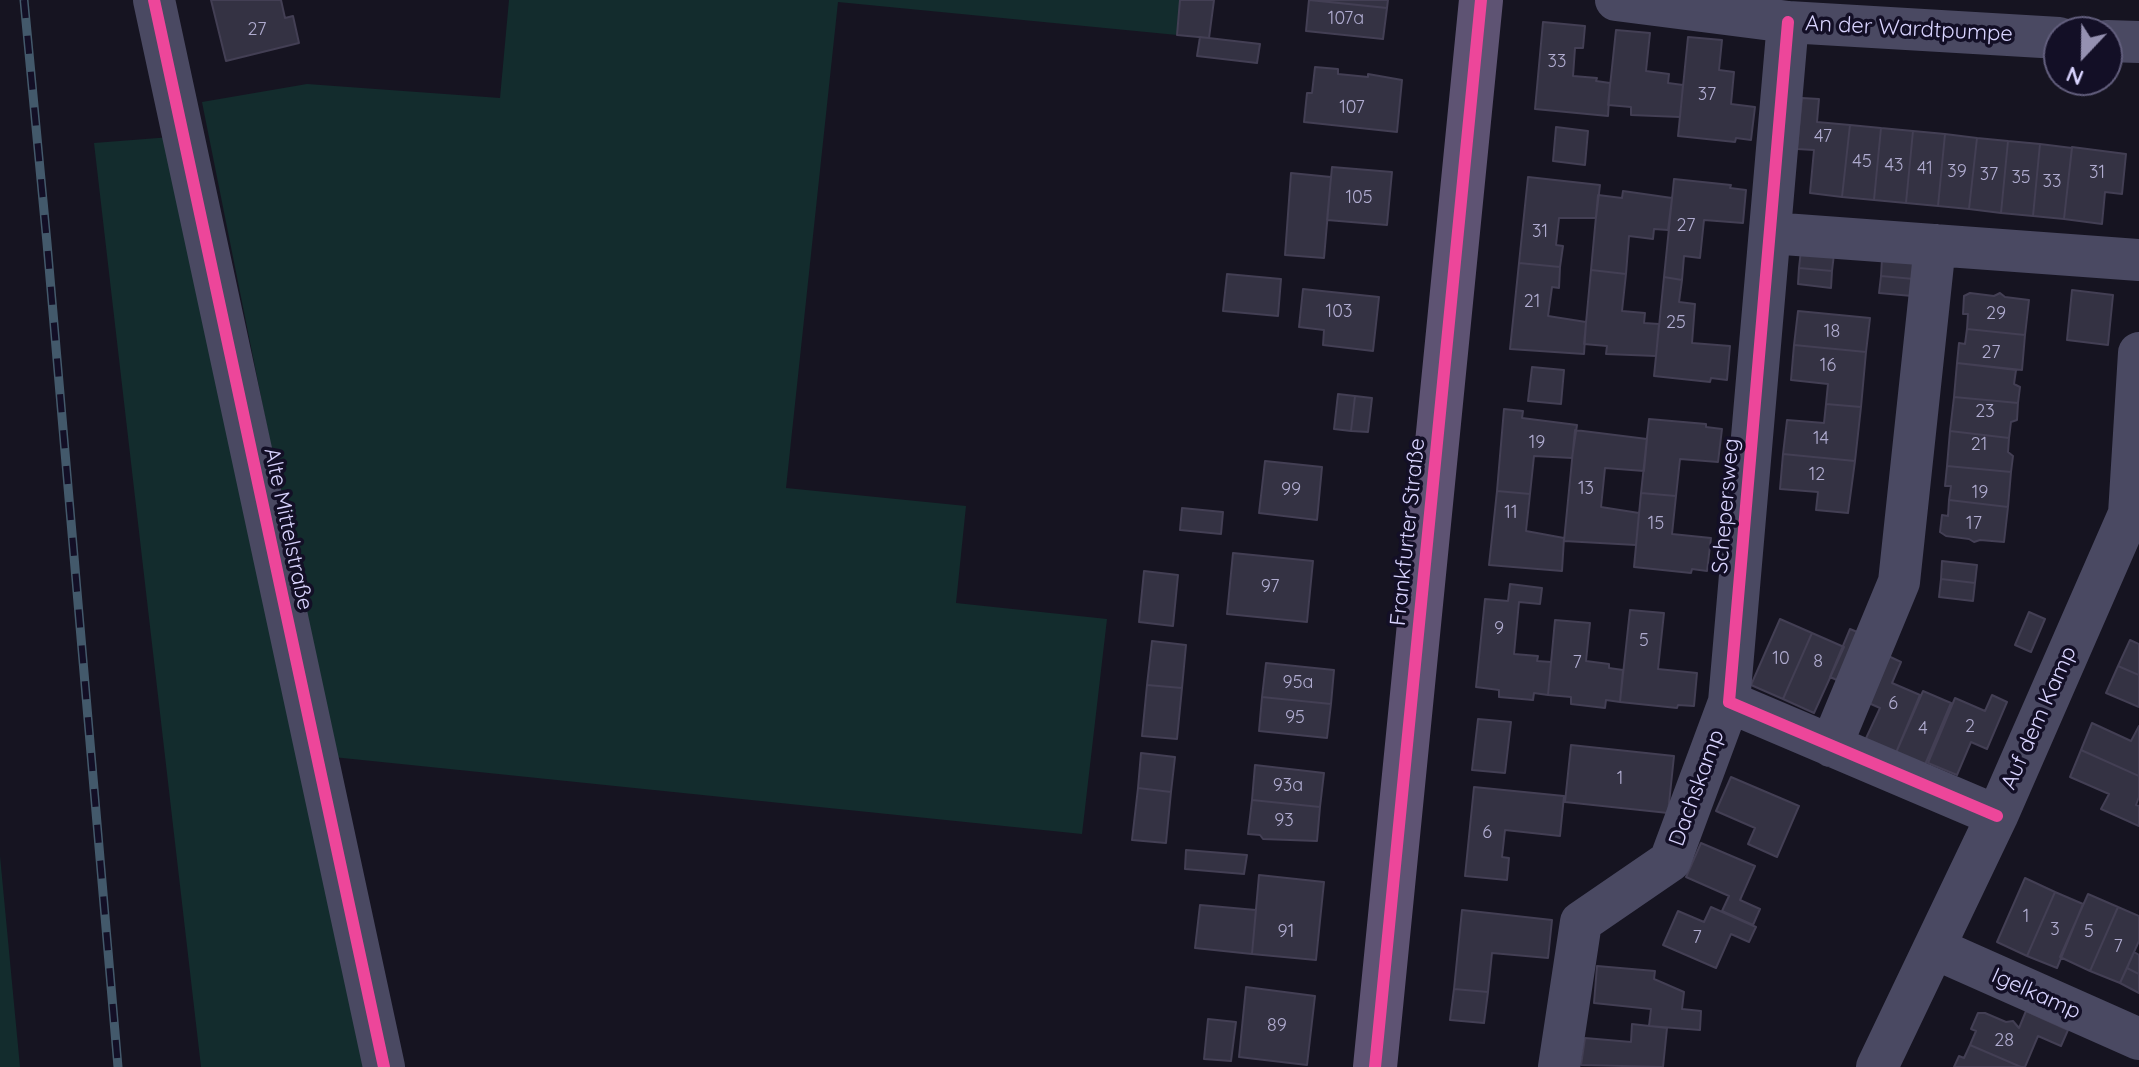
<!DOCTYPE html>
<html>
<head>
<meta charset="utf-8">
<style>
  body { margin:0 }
  #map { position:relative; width:2139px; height:1067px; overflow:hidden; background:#161421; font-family:Quicksand,sans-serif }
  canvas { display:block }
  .north { position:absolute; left:2043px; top:16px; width:80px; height:80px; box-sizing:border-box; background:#130f26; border:2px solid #625e7d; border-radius:50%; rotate:202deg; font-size:22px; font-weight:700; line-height:32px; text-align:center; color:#d9d4ff }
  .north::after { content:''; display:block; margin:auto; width:28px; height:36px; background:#9591b1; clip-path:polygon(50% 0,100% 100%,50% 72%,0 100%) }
</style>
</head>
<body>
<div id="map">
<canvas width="2139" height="1067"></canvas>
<div class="north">N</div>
</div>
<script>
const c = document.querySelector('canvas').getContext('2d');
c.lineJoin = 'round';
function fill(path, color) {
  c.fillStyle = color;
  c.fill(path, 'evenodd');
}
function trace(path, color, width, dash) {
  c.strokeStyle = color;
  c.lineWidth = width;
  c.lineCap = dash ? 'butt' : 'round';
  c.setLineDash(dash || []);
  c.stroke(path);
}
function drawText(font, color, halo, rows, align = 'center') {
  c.font = font + ' Quicksand,sans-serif';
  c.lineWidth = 7;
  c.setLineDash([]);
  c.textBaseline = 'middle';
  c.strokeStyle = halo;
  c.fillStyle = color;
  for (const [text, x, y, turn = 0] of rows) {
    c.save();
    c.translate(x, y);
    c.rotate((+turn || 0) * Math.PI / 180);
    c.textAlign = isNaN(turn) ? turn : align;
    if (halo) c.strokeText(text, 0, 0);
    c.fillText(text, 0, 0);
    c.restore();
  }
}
const green = new Path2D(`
  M509 0H1180L1177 35 838 2 786 488 966 506 956 603 1107 619 1082 834 333 757 202 102 307 84 500 98Z
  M171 137 366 1067H201L94 143Z
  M0 856 20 1067H0Z`);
const building = new Path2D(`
  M211 0H281L285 18 293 16 299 43 226 61Z
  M1180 0H1214L1209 38 1177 35Z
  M1309 0 1387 8 1383 39 1306 31Z
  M1311 0H1388L1387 8Z
  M1543 22 1585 26 1583 48H1575L1573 76 1597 78 1596 81 1610 83 1608 116 1535 109Z
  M1616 30 1650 33 1646 71 1669 74 1668 83 1683 85 1680 117 1631 115V107L1608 105Z
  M1200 37 1260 44 1257 63 1197 56Z
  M1688 37 1722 40 1719 70 1734 72 1731 104 1755 107 1751 140 1736 138 1735 142 1678 136Z
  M1315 67 1338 69V74L1368 77V74L1402 80 1397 132 1304 122 1307 93H1312Z
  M1802 98 1819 99 1817 122 1850 125 1842 197 1810 193 1814 150 1797 149Z
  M1850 125 1881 128 1874 200 1842 197Z
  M1556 127 1588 131 1585 165 1553 161Z
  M1881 128 1913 131 1906 203 1874 200Z
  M1913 131 1945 134 1938 206 1906 203Z
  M1945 134 1977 138 1969 209 1938 206Z
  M1977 138 2008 141 2001 213 1969 209Z
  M2008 141 2040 144 2033 216 2001 213Z
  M2040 144 2072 148 2064 219 2033 216Z
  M2072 147 2126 154 2122 194 2105 192 2102 224 2064 219Z
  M1332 167 1392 172 1387 225 1327 220Z
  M1291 173 1331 177 1324 258 1285 255Z
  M1528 177 1600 185 1596 218H1559L1556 245 1563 246 1560 267 1519 263Z
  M1674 179 1731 185 1730 188 1746 190 1743 223 1704 220 1700 258 1684 256 1682 280 1664 277Z
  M1623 191 1672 198 1668 230 1654 229 1653 239 1629 236 1626 274 1591 270 1598 195 1622 198Z
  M1801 250 1834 254 1832 271 1799 268Z
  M1882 259 1915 263 1914 279 1881 276Z
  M1519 263 1560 267 1559 288 1552 287 1548 316 1586 322 1584 354 1510 349Z
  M1799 268 1832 271 1831 288 1798 284Z
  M1591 270 1626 274 1622 311 1645 313 1644 323 1659 324 1656 356 1606 354 1607 346 1584 344Z
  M1227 274 1281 279 1278 316 1223 311Z
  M1881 276 1914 279 1912 296 1879 293Z
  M1664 277 1682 280 1679 302 1695 304 1692 343 1730 346 1727 380 1711 378 1710 382 1654 376Z
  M1303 289 1379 297 1373 351 1323 345 1324 330 1299 327Z
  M2072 290 2113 295 2108 345 2067 340Z
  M1970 293 1994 296 2000 293 2005 297 2029 300 2025 335 1967 329 1968 314H1963L1964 296Z
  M1798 311 1870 318 1866 352 1794 345Z
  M1967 329 2025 335 2022 370 1957 363 1959 343 1965 344Z
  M1794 345 1866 352 1861 407 1826 404 1828 384 1791 380Z
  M1957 363 2016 370 2014 384 2020 387 2018 403 1954 397Z
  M1532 367 1564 370 1561 404 1528 401Z
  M1338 394 1355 396 1351 431 1334 429Z
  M1355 396 1372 398 1368 432 1351 431Z
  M1954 397 2018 403 2017 420 2011 422 2009 438 1950 431Z
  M1826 404 1861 407 1855 461 1783 454 1787 420 1824 423Z
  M1504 409 1523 411 1522 418 1577 425 1572 458 1534 456 1530 494 1497 491Z
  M1649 419 1706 424V427L1722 429 1718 462 1680 459 1676 496 1641 493Z
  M1575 430 1647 439 1644 471 1605 468 1601 507 1639 513 1636 545 1564 541Z
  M1950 431 2009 438 2008 452 2013 456 2011 472 1947 466Z
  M1783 454 1855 461 1848 513 1816 510 1818 492 1780 489Z
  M1265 461 1322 467 1317 520 1259 513Z
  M1947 466 2011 472 2008 507 1949 500 1951 486H1945Z
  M1497 491 1530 494 1526 531 1564 538 1562 571 1489 565Z
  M1641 493 1676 496 1672 534 1711 538 1707 571 1692 569 1691 573 1634 567Z
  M1949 500 2008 507 2004 542 1980 540 1974 542 1969 539 1946 536 1940 532 1942 515 1948 516Z
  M1182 508 1223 512 1221 534 1180 530Z
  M1233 553 1313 561 1307 622 1227 614Z
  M1942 561 1977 565 1975 583 1941 579Z
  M1144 571 1178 575 1173 626 1139 622Z
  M1941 579 1975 583 1973 601 1939 597Z
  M1510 584 1542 588 1540 604 1519 602 1514 654 1538 656 1537 661 1551 662 1548 695 1534 693 1533 700 1499 697V690L1476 687 1485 599 1508 601Z
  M1630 610 1664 613 1658 669 1697 673 1694 706 1678 705 1677 708 1620 702Z
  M2029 612 2045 619 2031 652 2015 645Z
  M1780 619 1812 633 1783 699 1751 685Z
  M1555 620 1590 623 1586 661 1609 664V668L1623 670 1620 702 1606 700 1605 708 1571 704V697L1548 695Z
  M1850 629 1867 636 1846 684 1830 677Z
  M1812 633 1844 647 1814 713 1783 699Z
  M2130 640 2139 644V675L2118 666Z
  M1152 641 1186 645 1182 688 1147 685Z
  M1882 653 1901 662 1892 683 1920 695 1893 760 1862 747 1880 708 1862 700Z
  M1266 663 1334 670 1331 704 1262 697Z
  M2118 666 2139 675V707L2106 693Z
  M1147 685 1182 688 1177 739 1142 736Z
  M1923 691 1951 703 1924 767 1895 755Z
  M1992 695 2007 702 1987 749 1971 742 1957 775 1928 763 1955 698 1985 711Z
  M1262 697 1331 704 1327 738 1259 731Z
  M1478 719 1511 722 1505 773 1472 770Z
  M2092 723 2131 741 2139 726V776L2081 750Z
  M1571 745 1674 756 1668 813 1565 802Z
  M2081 750 2139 776V797L2136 805 2139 806V826L2101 809 2109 794 2070 777Z
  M1141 753 1175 757 1171 792 1138 788Z
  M1255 765 1324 773 1320 807 1252 800Z
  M1731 777 1799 806 1777 857 1748 844 1755 828 1716 811Z
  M1474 787 1564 796 1560 836 1505 830 1502 857 1509 858 1507 880 1465 876Z
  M1138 788 1171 792 1166 843 1132 840Z
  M1252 800 1320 807 1317 841 1263 839 1260 835 1248 834Z
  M1701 843 1755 866 1740 900 1760 909 1753 925 1722 911 1729 896 1686 877Z
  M1186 850 1247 855 1244 874 1185 869Z
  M1259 875 1324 882 1316 960 1252 954Z
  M2025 878 2055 892 2027 956 1997 942Z
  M2055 892 2083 904 2057 968 2027 956Z
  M2088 894 2118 907 2090 971 2060 957Z
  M1200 905 1256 910 1252 954 1195 948Z
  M1711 907 1756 927 1749 942 1731 934 1716 968 1663 945 1678 911 1704 922Z
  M2118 907 2139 916V941L2120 983 2090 971Z
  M1462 910 1552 920 1548 958 1492 953 1488 992 1454 989Z
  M2134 952 2139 955V974L2127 968Z
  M1597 966 1655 971 1654 979 1684 992 1682 1009 1701 1011 1700 1030 1649 1026 1651 1009 1594 1003Z
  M2127 968 2139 974V993L2120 983Z
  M1246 987 1315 996 1307 1065 1239 1057Z
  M1454 989 1488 992 1484 1023 1450 1020Z
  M2026 1011 2068 1030 2061 1046 2038 1036 2025 1067H2021L1970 1045 1976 1031 1971 1029 1978 1013H1985L2006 1022 2013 1021 2019 1028Z
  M1208 1019 1236 1022 1231 1061 1204 1059Z
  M1632 1024 1667 1028 1663 1067 1581 1065 1585 1038 1631 1042Z
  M1970 1045 2021 1067H1954L1959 1056 1964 1058Z`);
const minor = new Path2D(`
  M154 0 384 1067
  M1616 0 1788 22 2059 38
  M1788 22 1729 702 1997 816
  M2107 41 2139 42
  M1770 233 2139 260
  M1831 746 1899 582 1935 245
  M1934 948 2139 1039
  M1559 1067 1581 922 1670 861 1729 702
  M1877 1067 1997 816 2129 514 2139 353`);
const major = new Path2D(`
  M1375 1067 1481 0`);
const rail = new Path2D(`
  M24 0 47 243 118 1067`);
const cycleway = new Path2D(`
  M154 0 384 1067
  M1788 22 1729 702 1997 816
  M1375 1067 1481 0`);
const numberNames = [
  ["107a",1346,19],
  ["27",257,30],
  ["33",1557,62],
  ["37",1707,95],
  ["107",1352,108],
  ["47",1823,137],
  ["45",1862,162],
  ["43",1894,166],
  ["41",1925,169],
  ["39",1957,172],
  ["31",2097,173],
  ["37",1989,175],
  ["35",2021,178],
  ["33",2052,182],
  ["105",1359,198],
  ["27",1686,226],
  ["31",1540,232],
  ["21",1532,302],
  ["103",1339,312],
  ["29",1996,314],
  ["25",1676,323],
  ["18",1832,332],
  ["27",1991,353],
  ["16",1828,366],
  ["23",1985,412],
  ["14",1821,439],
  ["19",1537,443],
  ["21",1979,445],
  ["12",1817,475],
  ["13",1586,489],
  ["99",1291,490],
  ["19",1980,493],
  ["11",1511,513],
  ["15",1656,524],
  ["17",1974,524],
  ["97",1270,587],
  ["9",1499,629],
  ["5",1644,641],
  ["10",1781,659],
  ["8",1818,662],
  ["7",1577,663],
  ["95a",1298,683],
  ["6",1893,704],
  ["95",1295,718],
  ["2",1970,727],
  ["4",1923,729],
  ["1",1620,779],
  ["93a",1288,786],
  ["93",1284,821],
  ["6",1487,833],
  ["1",2026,917],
  ["3",2055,930],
  ["91",1286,932],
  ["5",2089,932],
  ["7",1697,938],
  ["7",2118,947],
  ["89",1277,1026],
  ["28",2004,1041]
];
const streetNames = [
  ["An der Wardtpumpe",1909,29,3],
  ["Schepersweg",1726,506,-85],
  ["Alte Mittelstraße",288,529,78],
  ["Frankfurter Straße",1408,532,-84],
  ["Auf dem Kamp",2039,718,-66],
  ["Dachskamp",1697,788,-70],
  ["Igelkamp",2036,994,24]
];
fill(green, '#132c2d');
fill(building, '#343243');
trace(building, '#433f54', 2);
trace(minor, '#4a4962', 42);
trace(major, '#5e5373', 44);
trace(rail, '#43596b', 9);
trace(rail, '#130f26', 6, [18]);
trace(cycleway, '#ed469a', 12);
drawText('18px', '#b0acd0', null, numberNames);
drawText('22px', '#d9d4ff', '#130f26', streetNames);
</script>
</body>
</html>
